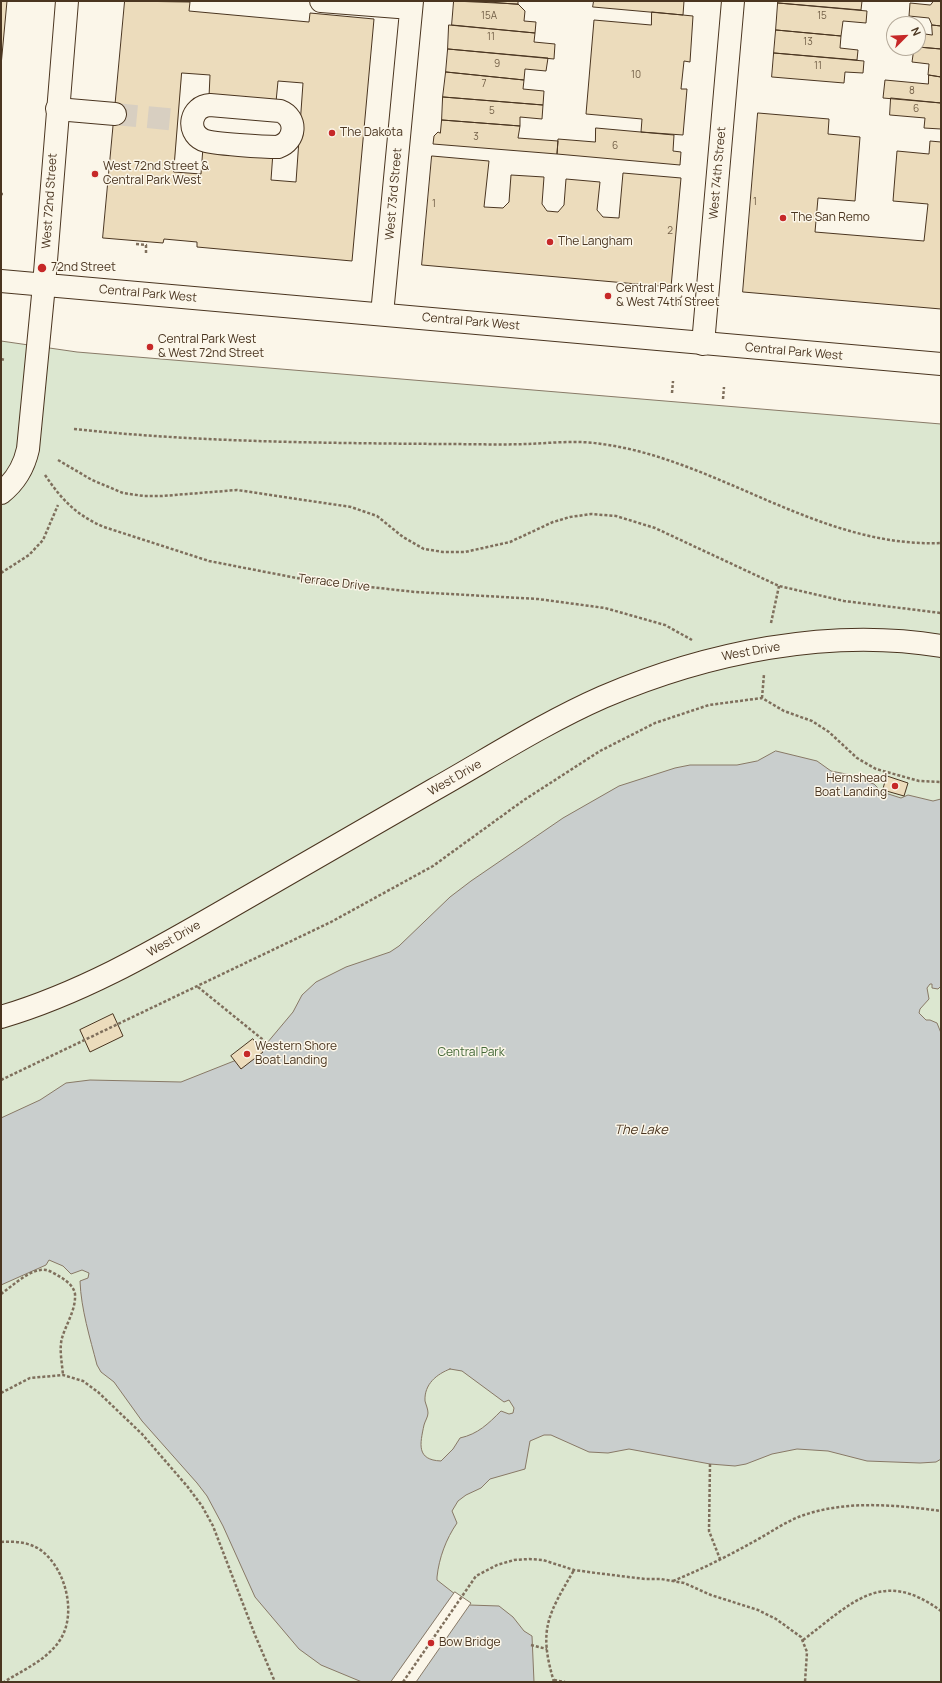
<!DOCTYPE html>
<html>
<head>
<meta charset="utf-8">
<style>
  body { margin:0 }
  #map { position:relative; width:942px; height:1683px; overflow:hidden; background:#fbf6e9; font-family:Manrope,sans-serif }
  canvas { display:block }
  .frame { position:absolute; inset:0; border:2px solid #4a3520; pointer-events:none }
  .north { position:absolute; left:886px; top:16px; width:40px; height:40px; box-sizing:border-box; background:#fbf6e9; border:1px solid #b4a999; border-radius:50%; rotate:66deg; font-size:11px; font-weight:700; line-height:16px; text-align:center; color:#4a3520 }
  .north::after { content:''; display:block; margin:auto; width:14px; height:18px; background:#c62828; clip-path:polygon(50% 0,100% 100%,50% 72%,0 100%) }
</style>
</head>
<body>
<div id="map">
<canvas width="942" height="1683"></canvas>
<div class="frame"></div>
<div class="north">N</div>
</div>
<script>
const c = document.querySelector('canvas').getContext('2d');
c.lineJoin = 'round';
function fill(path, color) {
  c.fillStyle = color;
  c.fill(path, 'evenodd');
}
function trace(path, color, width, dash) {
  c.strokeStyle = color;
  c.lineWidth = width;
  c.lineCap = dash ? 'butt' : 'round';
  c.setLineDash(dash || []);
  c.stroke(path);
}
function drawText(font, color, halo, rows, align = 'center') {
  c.font = font + ' Manrope,sans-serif';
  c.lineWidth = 3;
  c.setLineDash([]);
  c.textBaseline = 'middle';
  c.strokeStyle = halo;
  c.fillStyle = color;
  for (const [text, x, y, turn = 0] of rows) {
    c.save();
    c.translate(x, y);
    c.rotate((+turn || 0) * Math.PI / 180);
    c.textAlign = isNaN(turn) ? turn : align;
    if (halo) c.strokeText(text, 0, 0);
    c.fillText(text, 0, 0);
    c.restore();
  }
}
const green = new Path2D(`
  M1 341 77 352 941 424V1682H1Z`);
const water = new Path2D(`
  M776 751 817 761 831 771 851 775 859 780 874 784 882 792 901 798 908 795 933 801 941 799V986L938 989 932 988V984H930L927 988 929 999 920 1009 919 1013 926 1020H930L937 1023 941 1033V1459L936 1462 920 1463 867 1461 828 1451 797 1449 772 1454 746 1464 735 1466 710 1464 629 1449 608 1453 589 1452 551 1435H544L530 1441 525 1469 490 1479 481 1488 466 1495 458 1501 452 1511 457 1523C446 1539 439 1558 437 1577V1580L469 1605 499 1606 513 1617 524 1631 532 1636 534 1682H362L321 1665 299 1649 255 1597 223 1526 207 1496 197 1483 142 1421 114 1382 101 1372 97 1365C90 1338 81 1309 80 1281L88 1278 89 1273 82 1270 71 1274 63 1266 49 1260 46 1265 1 1285V1118L40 1100 66 1083 90 1080 181 1082 234 1061 261 1048 267 1043 293 1012 302 995 316 982 346 967 390 952 399 946 450 897 471 881 563 818 619 786 675 768 690 765H737L757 761ZM450 1369 462 1371 504 1402 509 1400 514 1408 513 1413 509 1414 501 1411C488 1424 478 1434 460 1438L453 1449 441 1461C416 1460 420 1444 424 1425 425 1421 428 1417 428 1413 428 1409 426 1405 425 1401 424 1384 437 1374 450 1369Z`);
const pier = new Path2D(`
  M455 1592 471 1603 416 1682H391Z`);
const building = new Path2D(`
  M1 1H7L1 66Z
  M125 1 190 2 189 11 309 22 310 13 374 19 352 261 197 247V242L164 239 163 243 103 238ZM182 73 210 75 209 97 276 102 278 81 303 83 296 182 271 180 273 152 203 147 201 174 174 172Z
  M454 1 518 4 525 11 524 21 536 22 535 33 452 25Z
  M478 1H518V4Z
  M594 1H684L683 15 593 7Z
  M778 1H862L861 10 778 3Z
  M934 1H941V26L932 25 929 18 909 16 910 3 930 5Z
  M778 3 867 11 866 23 843 21 841 36 776 30Z
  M652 12 693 16 690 62 684 61 681 89H687L683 135 641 132 642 119 586 114 594 20 651 25Z
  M449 25 535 33 534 42 555 44 554 59 448 49Z
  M932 25 941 26V49L918 47V33L932 35Z
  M776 30 841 36 840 48 858 50 857 60 774 53Z
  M918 47 941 49V77L928 75 929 64 912 62 914 48Z
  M448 49 548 58 546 71 525 69 524 80 446 72Z
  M774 53 864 61 863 73 845 72 844 83 772 77Z
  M446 72 524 80 523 89 544 91 543 105 443 97Z
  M929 75 941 77V103L883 98 885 80 928 84Z
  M443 97 543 105 542 119 520 117V126L442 120Z
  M891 98 941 103V129L924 128 925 118 890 115Z
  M758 113 829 119 828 134 860 137 855 201 818 198 815 232 924 241 928 204 893 201 897 151 929 154 930 141 941 142V309L743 292Z
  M442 120 520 126 518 138 558 141 557 154 433 144 434 136 438 132 440 133Z
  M596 128 674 135 673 151 681 152 680 165 557 154 558 139 595 142Z
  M432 156 489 161 484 207 503 208 509 202 511 175 544 177 542 204 547 211 558 212 564 205 566 179 600 182 597 210 603 217 619 218 623 173 681 178 671 287 422 265Z
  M887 776 908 783 904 796 883 790Z
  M113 1014 123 1036 90 1052 80 1030Z
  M253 1039 263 1052 241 1069 231 1056Z`);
const minorTunnel = new Path2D(`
  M115 114 178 120`);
const path = new Path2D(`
  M1 194H3
  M136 244 146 245V253
  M679 305 680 296 682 297
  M1 359 5 360
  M672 393 673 381
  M723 399 724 387
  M74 429C196 442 319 443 442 444 470 444 499 445 527 444 551 443 578 440 602 444 719 460 819 548 941 543
  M58 460 92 480 123 493 144 496H162L237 490 351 507 377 516 403 537 424 549 443 552H465L510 542 553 522 570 517 591 514 616 516 655 528 779 586 844 601 941 613
  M45 475C62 500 76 515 104 527L209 561 307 580 415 592 538 599 605 608 665 625 692 640
  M1 573 29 555 43 540 58 505
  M771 623 779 586
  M762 698 764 674
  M198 987 267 1043
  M1 1080 331 922 433 866 524 800 600 751 655 723 709 705 762 698 784 711 812 721 829 732 857 758 876 769 919 781 941 782
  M1 1294C11 1287 32 1267 46 1270 51 1271 57 1275 62 1278 68 1282 74 1287 75 1294 76 1310 66 1324 62 1338 59 1349 62 1363 63 1375
  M1 1393 30 1378 63 1375 83 1381 98 1392 142 1434 187 1486 202 1506 213 1526 255 1635 275 1682
  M710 1464 709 1531 720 1559
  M1 1542C15 1541 30 1542 42 1551 66 1570 77 1614 60 1640 47 1660 23 1670 4 1682
  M673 1581C700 1570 728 1556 753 1542 770 1533 786 1521 804 1515 848 1500 897 1505 941 1511
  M803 1640C852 1603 882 1567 941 1611
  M531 1645 547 1649
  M554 1680 565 1682
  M403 1682 476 1576 497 1565 514 1560 529 1559 543 1560 574 1570 596 1573 645 1579H661L684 1583 711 1595 758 1610 776 1619 801 1637 807 1652 805 1682
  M554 1682C538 1629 548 1615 574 1570`);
const minor = new Path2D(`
  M321 1 411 8
  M210 105 280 111C298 118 296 141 278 147 265 147 212 144 203 140 185 131 191 106 210 105Z
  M57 109 115 114
  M382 314 412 1
  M703 344 733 1
  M1 493C15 482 24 467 28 449L44 285
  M1 1017C79 994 149 954 220 913 291 872 363 831 435 789 490 758 544 723 603 697 706 653 829 627 941 646`);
const major = new Path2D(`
  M1 281 941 364
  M44 285 67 1`);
const markers = [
  [332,133,4,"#c62828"],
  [95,174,4,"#c62828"],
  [783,218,4,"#c62828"],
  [550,242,4,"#c62828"],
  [42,268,5,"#c62828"],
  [608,296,4,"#c62828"],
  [150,347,4,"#c62828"],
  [895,786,4,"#c62828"],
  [247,1054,4,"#c62828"],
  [431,1643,4,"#c62828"]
];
const numberNames = [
  ["15A",489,16],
  ["15",822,16],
  ["11",491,37],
  ["13",808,42],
  ["9",497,64],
  ["11",818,66],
  ["10",636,75],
  ["7",484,84],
  ["8",912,91],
  ["6",916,109],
  ["5",492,111],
  ["3",476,137],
  ["6",615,146],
  ["1",755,202],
  ["1",434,204],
  ["2",670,231]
];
const poiNames = [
  ["The Dakota",340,133],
  ["West 72nd Street &",103,167],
  ["Central Park West",103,181],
  ["The San Remo",791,218],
  ["The Langham",558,242],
  ["72nd Street",51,268],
  ["Central Park West",616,289],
  ["& West 74th Street",616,303],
  ["Central Park West",158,340],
  ["& West 72nd Street",158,354],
  ["Hernshead",887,779,"right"],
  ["Boat Landing",887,793,"right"],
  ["Western Shore",255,1047],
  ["Boat Landing",255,1061],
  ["Bow Bridge",439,1643]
];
const streetNames = [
  ["West 74th Street",718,173,-85],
  ["West 73rd Street",394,194,-85],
  ["West 72nd Street",50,201,-86],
  ["Central Park West",148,294,5],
  ["Central Park West",471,322,5],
  ["Central Park West",794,352,5],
  ["Terrace Drive",334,583,7],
  ["West Drive",751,652,-10],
  ["West Drive",455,778,-30],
  ["West Drive",174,939,-30]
];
const parkNames = [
  ["Central Park",471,1053]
];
const waterNames = [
  ["The Lake",641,1130]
];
fill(green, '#dce7d0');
trace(green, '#887966', 1);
fill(water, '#c9cecd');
trace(water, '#887966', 1);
fill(pier, '#fbf6e9');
trace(pier, '#887966', 1);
fill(building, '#ecdcbc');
trace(building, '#4a3520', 1);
trace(minorTunnel, '#d8cfc1', 22, [22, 11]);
trace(minor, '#4a3520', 24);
trace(major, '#4a3520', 24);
trace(path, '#7f6f5c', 2.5, [3, 2]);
trace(minor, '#fbf6e9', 22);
trace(major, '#fbf6e9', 22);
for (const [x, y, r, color] of markers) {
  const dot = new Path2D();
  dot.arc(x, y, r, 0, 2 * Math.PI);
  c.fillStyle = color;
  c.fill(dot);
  trace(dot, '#fbf6e9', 1.5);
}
drawText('10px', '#725f47', null, numberNames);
drawText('12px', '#4a3520', '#fbf6e9', poiNames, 'left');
drawText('12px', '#4a3520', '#fbf6e9', streetNames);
drawText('12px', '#436837', '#fbf6e9', parkNames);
drawText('italic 13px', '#4a3520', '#fbf6e9', waterNames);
</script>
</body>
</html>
